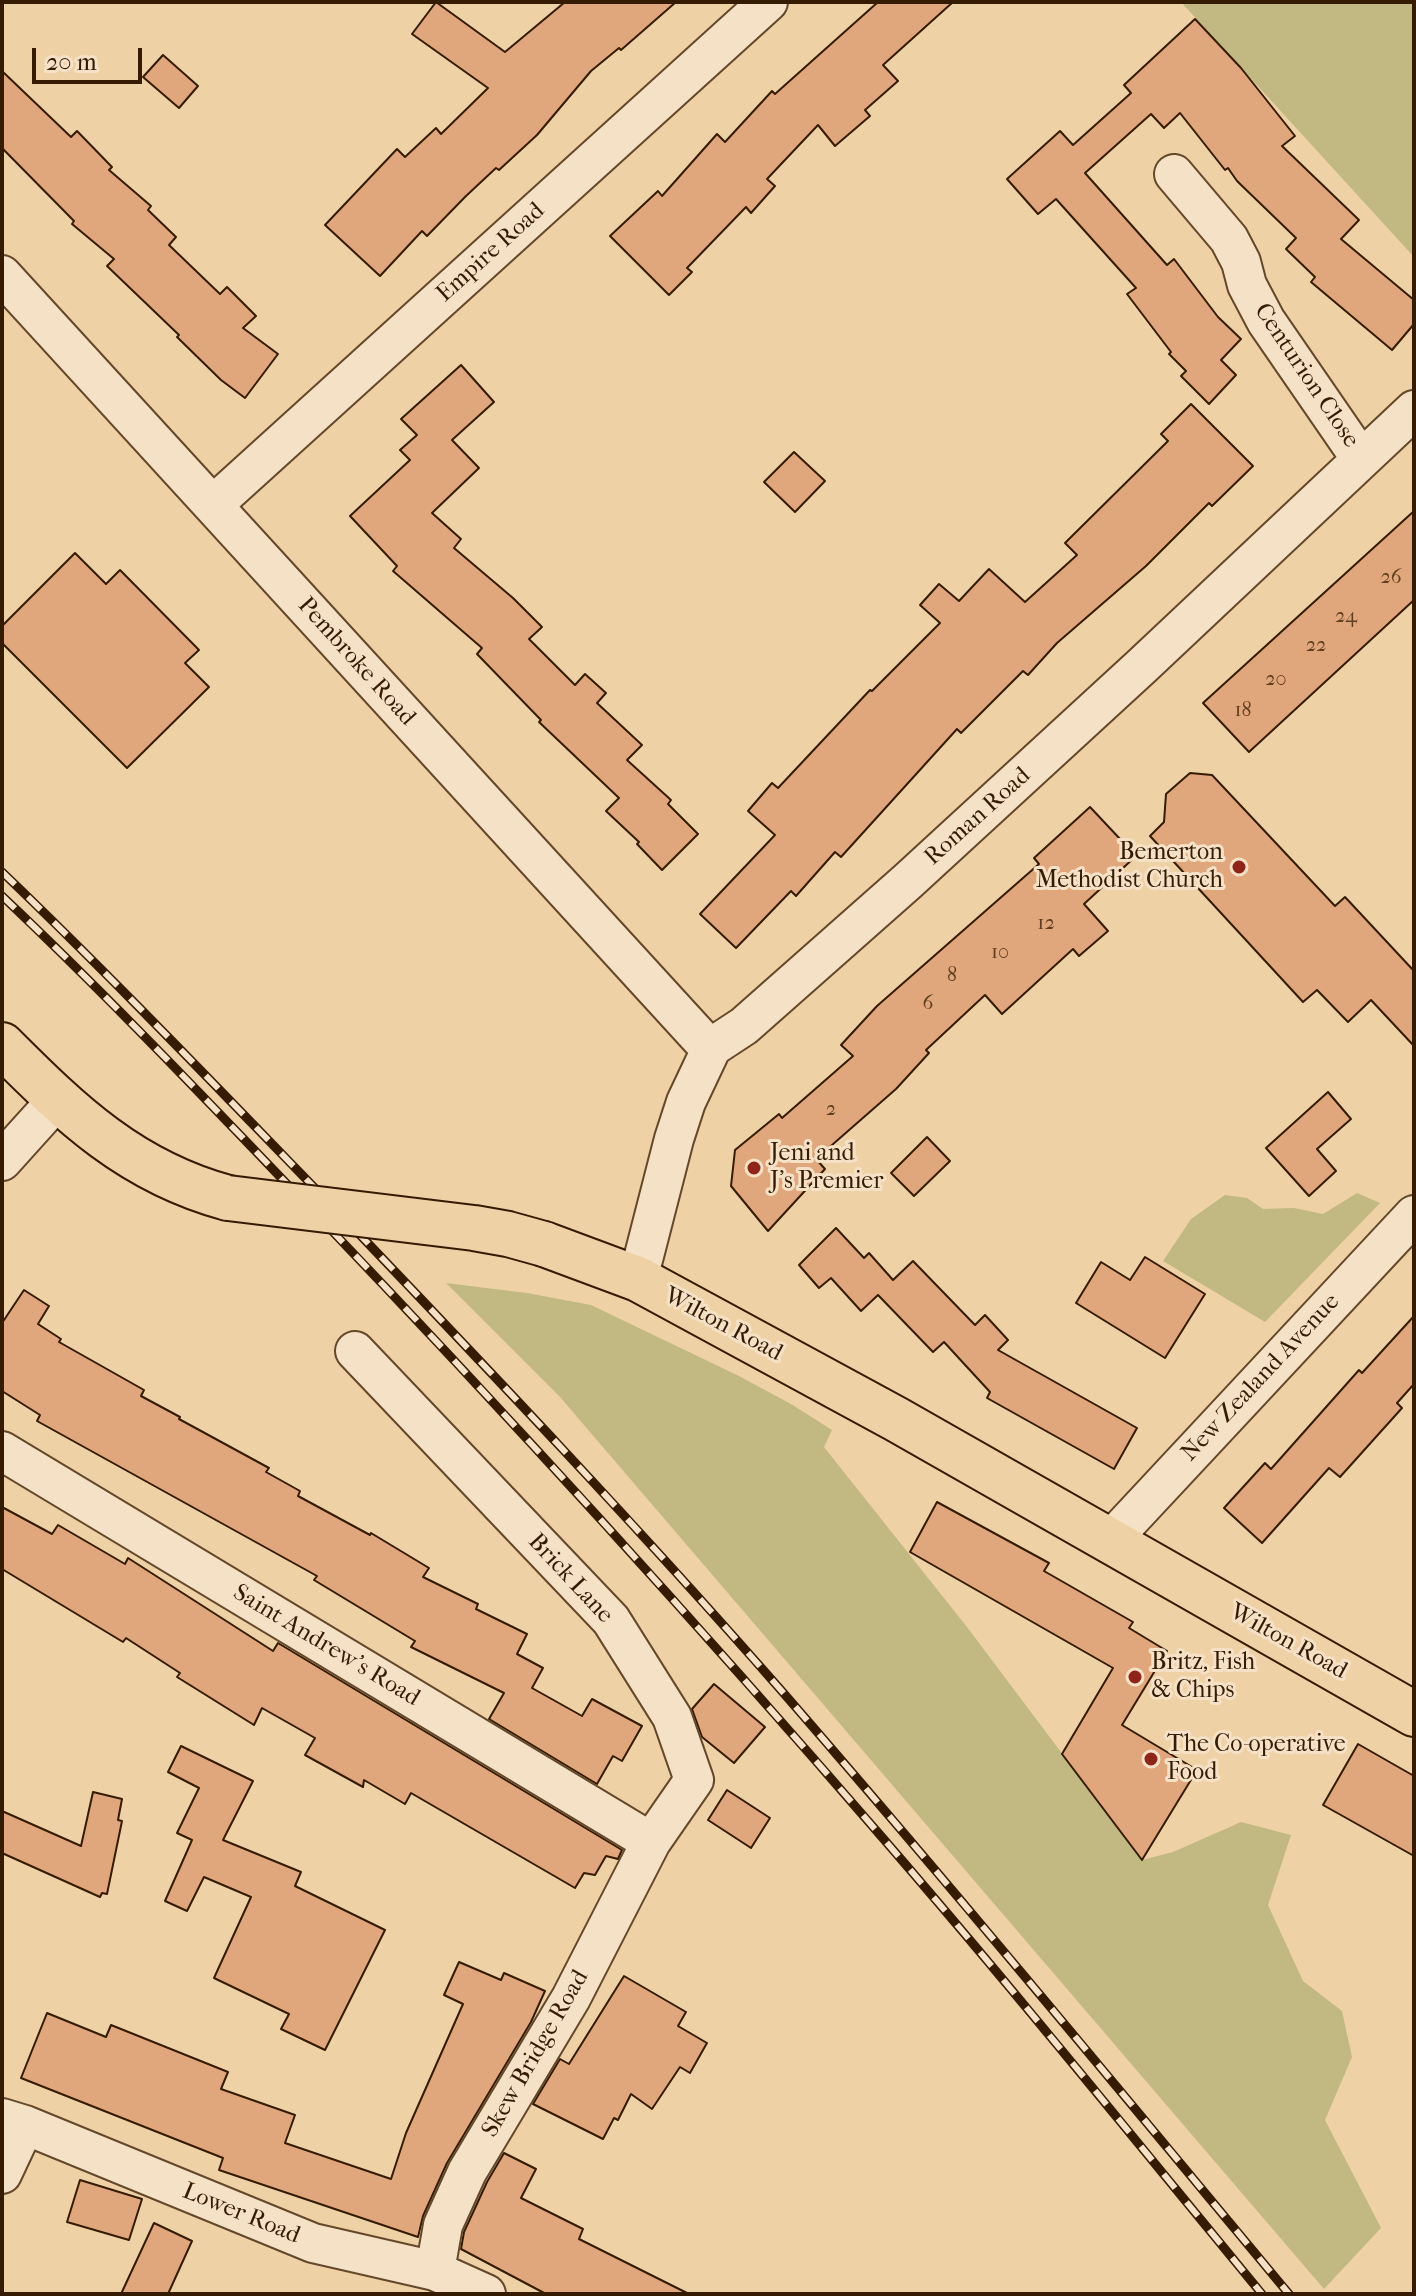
<!DOCTYPE html>
<html>
<head>
<meta charset="utf-8">
<style>
  body { margin:0 }
  #map { position:relative; width:1416px; height:2296px; overflow:hidden; background:#efd1a6; font-family:"IM FELL French Canon",serif }
  canvas { display:block }
  .frame { position:absolute; inset:0; border:4px solid #351b00; pointer-events:none }
  .scale { position:absolute; left:32px; top:48px; width:110px; height:36px; box-sizing:border-box; border:4px solid #351b00; border-top:0; padding-left:10px; font-size:24px; line-height:28px; white-space:nowrap; color:#351b00; -webkit-text-stroke:6px #f5e1c5; paint-order:stroke }
</style>
</head>
<body>
<div id="map">
<canvas width="1416" height="2296"></canvas>
<div class="frame"></div>
<div class="scale">20 m</div>
</div>
<script>
const c = document.querySelector('canvas').getContext('2d');
c.lineJoin = 'round';
function fill(path, color) {
  c.fillStyle = color;
  c.fill(path, 'evenodd');
}
function trace(path, color, width, dash) {
  c.strokeStyle = color;
  c.lineWidth = width;
  c.lineCap = dash ? 'butt' : 'round';
  c.setLineDash(dash || []);
  c.stroke(path);
}
function drawText(font, color, halo, rows, align = 'center') {
  c.font = font + ' "IM FELL French Canon",serif';
  c.lineWidth = 6;
  c.setLineDash([]);
  c.textBaseline = 'middle';
  c.strokeStyle = halo;
  c.fillStyle = color;
  for (const [text, x, y, turn = 0] of rows) {
    c.save();
    c.translate(x, y);
    c.rotate((+turn || 0) * Math.PI / 180);
    c.textAlign = isNaN(turn) ? turn : align;
    if (halo) c.strokeText(text, 0, 0);
    c.fillText(text, 0, 0);
    c.restore();
  }
}
const green = new Path2D(`
  M1181 2H1414V257Z
  M1357 1193 1380 1203 1265 1322 1163 1261 1191 1219 1225 1195 1247 1198 1263 1209 1294 1208 1323 1214Z
  M446 1283 527 1293 591 1305 739 1376 791 1404 832 1430 824 1447 967 1627 1142 1860 1173 1852 1241 1822 1291 1835 1268 1905 1303 1981 1342 2011 1352 2057 1325 2120 1381 2228 1324 2289 560 1397Z`);
const building = new Path2D(`
  M436 2 505 52 565 2H676L621 50 619 48 591 71 537 135 499 170 496 168 466 196 427 236 422 231 380 276 325 225 397 149 405 157 436 128 441 134 488 88 412 34Z
  M878 2H953L883 65 898 81 865 110 870 116 835 146 818 125 767 179 775 186 751 213 746 207 687 268 692 272 669 295 610 236 658 191 662 196 717 134 725 142 772 91 775 94Z
  M1195 19 1241 68 1295 136 1282 146 1359 220 1341 239 1414 300V324L1392 350 1311 282 1315 277 1286 249 1296 238 1237 181 1228 168 1225 170 1180 113 1164 128 1151 114 1085 173 1167 265 1174 259 1218 317 1241 339 1221 360 1236 375 1209 404 1181 376 1186 371 1169 354 1171 352 1127 294 1136 288 1056 199 1038 214 1007 179 1060 131 1073 145 1131 93 1124 85Z
  M163 55 198 86 179 108 143 77Z
  M2 71 71 137 77 131 112 167 109 170 151 206 148 210 176 237 169 245 220 294 227 287 256 316 243 328 278 354 245 398 221 380 177 337 179 335 107 266 114 259 72 224 74 221 2 148Z
  M461 365 494 402 452 440 479 468 432 513 461 539 454 548 513 598 542 627 529 639 575 685 585 674 606 693 597 703 642 745 627 760 671 800 668 804 698 834 662 870 637 844 639 842 606 811 619 798 539 722 541 720 477 654 482 648 393 571 397 566 350 516 410 460 400 450 417 435 401 419Z
  M1191 404 1253 466 1212 506 1209 503 1146 566 1057 643 1028 675 1023 671 961 733 957 729 841 857 835 852 796 896 791 891 736 948 700 914 775 835 748 811 772 783 778 788 870 690 872 691 940 623 920 605 939 584 959 601 989 569 1025 602 1077 555 1065 543 1168 441 1161 434Z
  M794 452 825 481 795 512 764 482Z
  M1414 511V600L1249 752 1203 703Z
  M75 553 106 584 120 570 199 650 185 663 209 687 127 768 2 643V626Z
  M1190 773 1212 775 1335 906 1345 897 1414 971V1046L1371 1000 1348 1022 1317 990 1303 1002 1150 836 1164 822 1166 794Z
  M1090 807 1136 856 1084 904 1108 931 1079 956 1073 949 1002 1014 985 995 926 1050 929 1053 896 1089 816 1159 825 1169 768 1231 731 1186 735 1150 779 1114 782 1118 853 1056 841 1045 877 1006 1039 864 1034 858Z
  M1328 1092 1351 1119 1317 1149 1336 1171 1309 1196 1266 1148Z
  M927 1137 950 1161 914 1196 891 1173Z
  M836 1228 864 1258 869 1253 893 1280 913 1261 975 1325 985 1315 1008 1340 998 1350 1137 1428 1114 1469 987 1398 990 1392 944 1342 933 1352 878 1295 861 1311 831 1278 819 1288 799 1265Z
  M1145 1257 1205 1294 1165 1358 1076 1303 1101 1262 1130 1280Z
  M24 1290 49 1306 38 1324 61 1339 59 1342 144 1390 141 1396 180 1417 179 1419 269 1468 266 1472 300 1491 298 1496 370 1535 371 1533 429 1568 423 1577 478 1604 476 1609 527 1634 517 1654 543 1668 532 1688 582 1716 592 1699 642 1726 622 1761 613 1756 597 1784 489 1719 504 1693 411 1647 415 1641 314 1580 317 1576 37 1421 40 1415 2 1391V1323Z
  M1414 1316V1384L1397 1403 1402 1408 1340 1477 1329 1468 1262 1543 1224 1508 1265 1463 1271 1469 1359 1370 1362 1373Z
  M937 1502 1049 1563 1044 1571 1133 1622 1129 1628 1167 1651 1122 1725 1197 1770 1142 1860 1062 1754 1113 1668 910 1552Z
  M2 1507 52 1534 58 1525 125 1564 128 1558 273 1651 278 1643 622 1850 618 1859 606 1856 595 1875 584 1873 575 1888 411 1793 405 1804 364 1780 363 1787 305 1755 315 1738 262 1708 254 1725 177 1677 180 1673 126 1638 123 1642 2 1569Z
  M714 1684 765 1727 734 1763 702 1737 692 1709Z
  M1358 1744 1414 1776V1856L1323 1805Z
  M181 1746 253 1781 223 1840 301 1872 295 1886 385 1930 325 2050 281 2029 289 2014 214 1978 251 1897 204 1877 187 1911 165 1901 192 1840 177 1833 199 1788 168 1772Z
  M727 1790 770 1818 751 1848 708 1820Z
  M93 1792 122 1799 118 1820 122 1821 107 1894 102 1893 100 1897 2 1853V1811L81 1846Z
  M459 1962 501 1980 504 1973 545 1991 531 2022 447 2163 423 2216 418 2237 219 2170 223 2158 21 2078 47 2013 106 2037 111 2025 228 2072 221 2089 295 2115 285 2143 391 2179 406 2133 463 2004 444 1995Z
  M624 1976 686 2012 678 2026 707 2043 690 2073 680 2067 652 2109 631 2094 618 2120 614 2118 603 2139 533 2104 560 2059 569 2064Z
  M504 2153 536 2169 521 2198 583 2229 579 2239 689 2294H546L461 2249 464 2232 487 2182Z
  M80 2180 142 2199 129 2240 67 2222Z
  M154 2223 192 2241 168 2294H121Z`);
const minor = new Path2D(`
  M1174 174 1229 239 1241 262 1247 285 1266 321 1361 459
  M2 275 701 1039 712 1047
  M213 505 768 2
  M2 1161 57 1100
  M638 1279 674 1139 686 1102 712 1047 744 1026 908 881 1142 666 1414 410
  M355 1351 611 1620 672 1717 694 1780 651 1842 571 1998 467 2172 443 2225 435 2271
  M2 1451 651 1842
  M1109 1542 1414 1215
  M2 2118 25 2125 313 2243 435 2271 486 2294
  M2 2174 25 2125`);
const highway = new Path2D(`
  M2 1045C71 1114 131 1172 228 1198
  M544 1244 638 1279 896 1419 1414 1714`);
const rail = new Path2D(`
  M2 872C118 983 229 1100 341 1215 490 1371 638 1527 780 1689 953 1888 1121 2092 1289 2294
  M2 896C109 997 212 1106 314 1212 508 1415 697 1623 881 1836 1011 1986 1136 2141 1262 2294`);
const highwayBridge = new Path2D(`
  M228 1198 474 1228 508 1234 544 1244`);
const markers = [
  [1239,867,8,"#8f2418"],
  [754,1168,8,"#8f2418"],
  [1135,1677,8,"#8f2418"],
  [1151,1759,8,"#8f2418"]
];
const numberNames = [
  ["26",1391,578],
  ["24",1346,617],
  ["22",1316,646],
  ["20",1276,680],
  ["18",1243,711],
  ["12",1046,924],
  ["10",1000,953],
  ["8",952,976],
  ["6",928,1004],
  ["2",831,1110]
];
const streetNames = [
  ["Empire Road",491,253,-42],
  ["Centurion Close",1306,376,56],
  ["Pembroke Road",356,662,48],
  ["Roman Road",978,817,-42],
  ["Wilton Road",723,1325,28],
  ["New Zealand Avenue",1261,1378,-47],
  ["Brick Lane",570,1579,47],
  ["Wilton Road",1288,1642,29],
  ["Saint Andrew's Road",326,1646,31],
  ["Skew Bridge Road",536,2054,-60],
  ["Lower Road",241,2214,22]
];
const poiNames = [
  ["Bemerton",1223,853,"right"],
  ["Methodist Church",1223,881,"right"],
  ["Jeni and",770,1154],
  ["J's Premier",770,1182],
  ["Britz, Fish",1151,1663],
  ["& Chips",1151,1691],
  ["The Co-operative",1167,1745],
  ["Food",1167,1773]
];
fill(green, '#c1b981');
fill(building, '#e0a67c');
trace(building, '#351b00', 2);
trace(minor, '#64482a', 42);
trace(highway, '#351b00', 48);
trace(minor, '#f5e1c5', 38);
trace(highway, '#efd1a6', 44);
trace(rail, '#351b00', 9);
trace(rail, '#f5e1c5', 6, [18]);
trace(highwayBridge, '#351b00', 48, []);
trace(highwayBridge, '#efd1a6', 44);
for (const [x, y, r, color] of markers) {
  const dot = new Path2D();
  dot.arc(x, y, r, 0, 2 * Math.PI);
  c.fillStyle = color;
  c.fill(dot);
  trace(dot, '#f5e1c5', 3);
}
drawText('20px', '#603e1f', null, numberNames);
drawText('24px', '#351b00', '#f5e1c5', streetNames);
drawText('24px', '#351b00', '#f5e1c5', poiNames, 'left');
</script>
</body>
</html>
